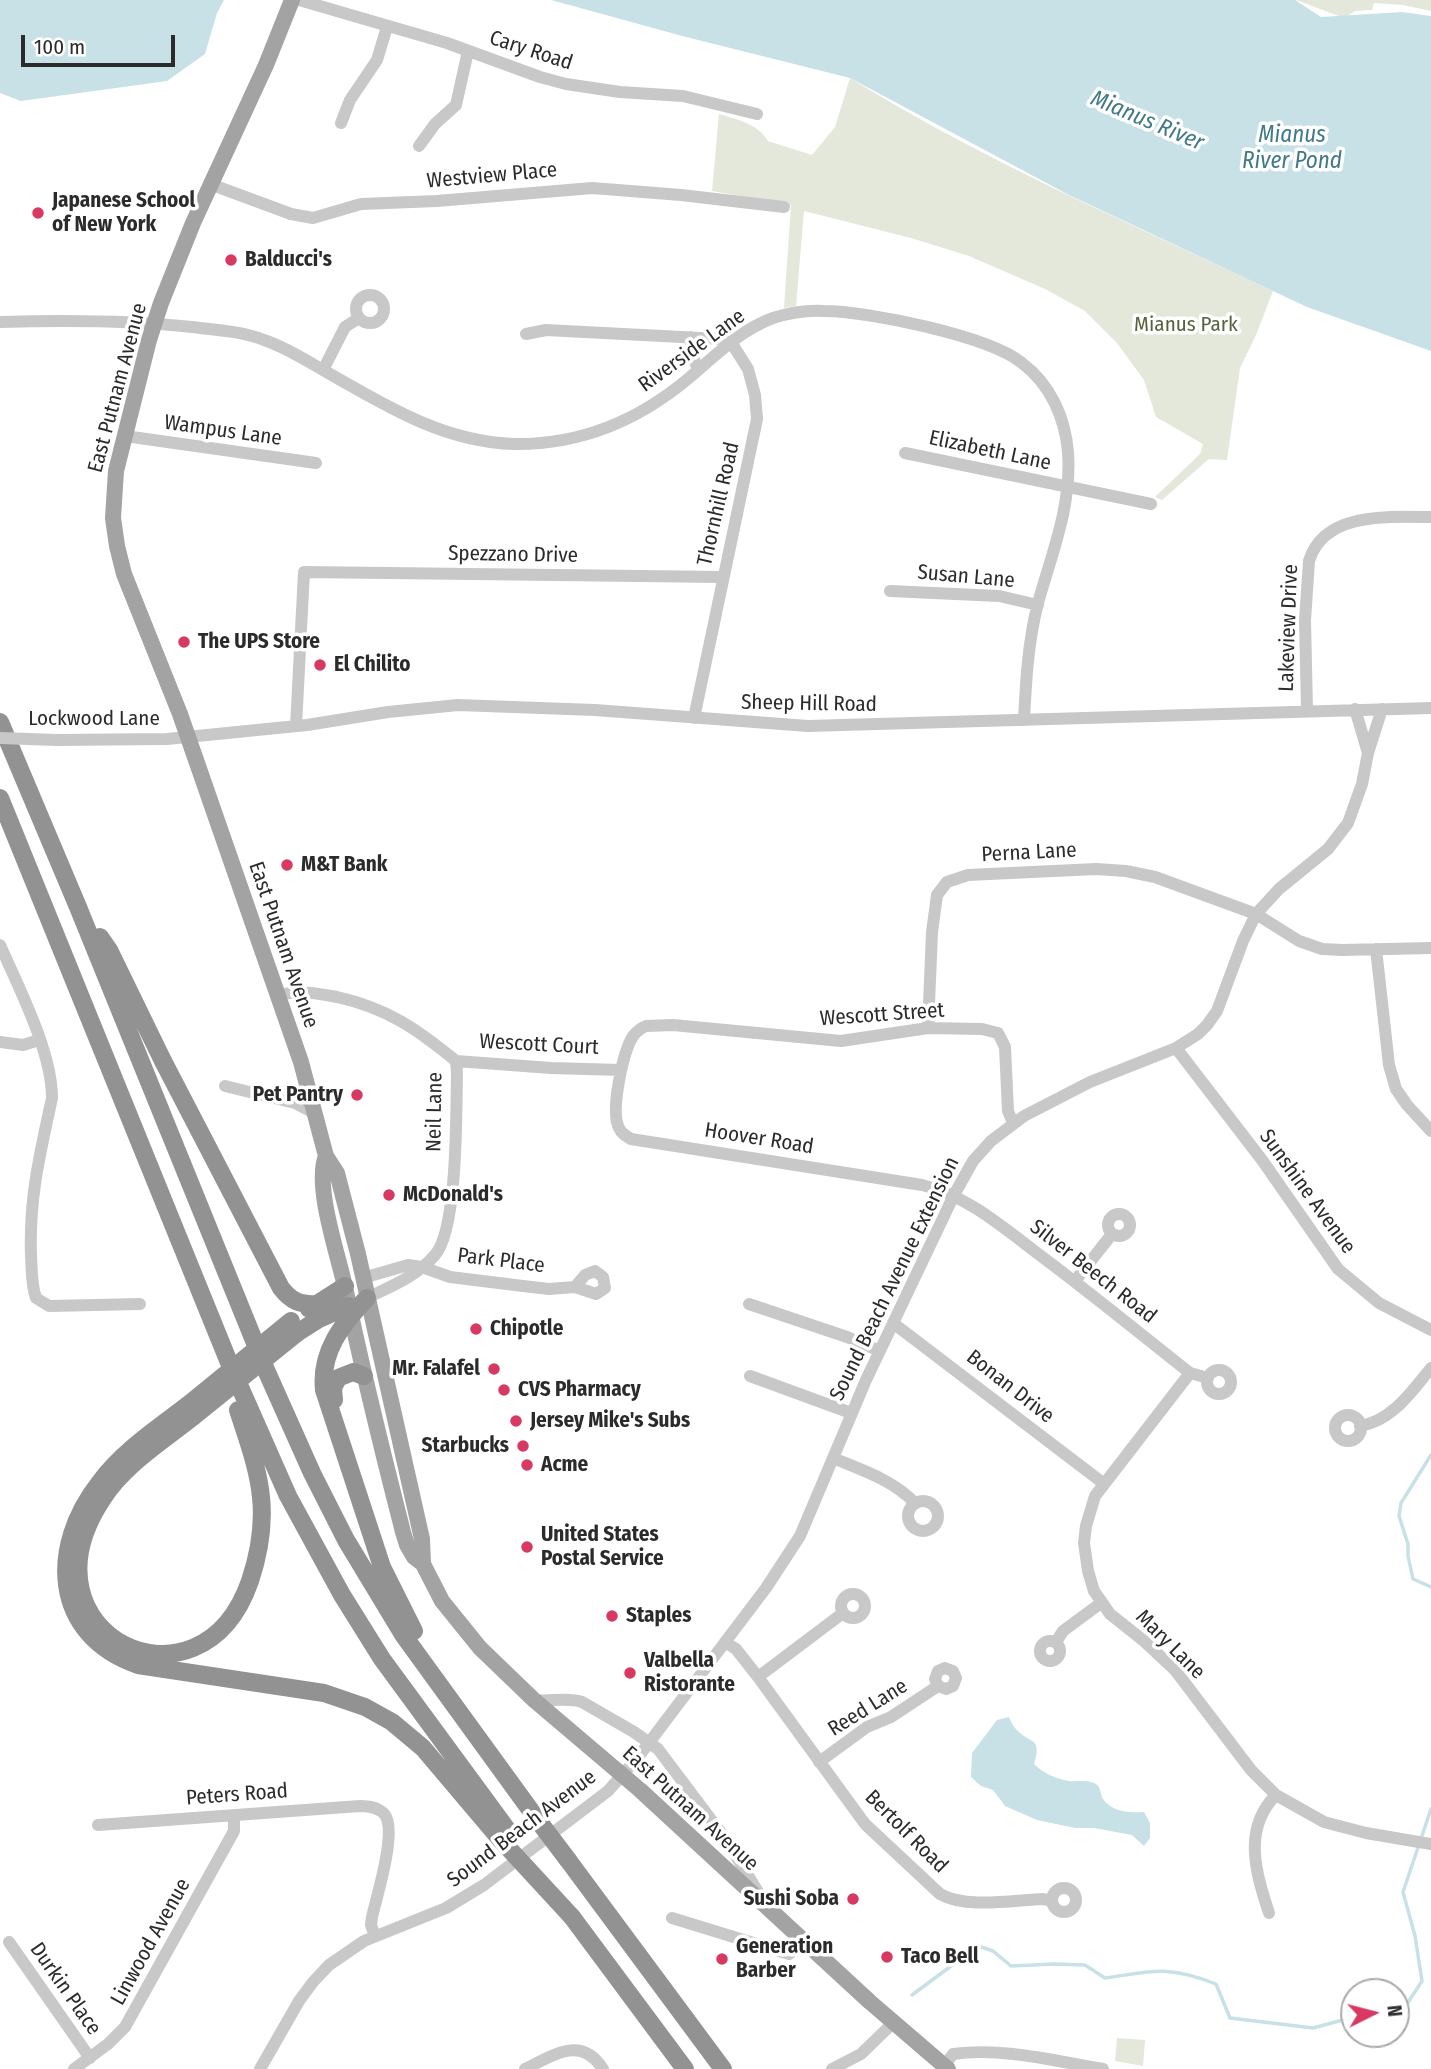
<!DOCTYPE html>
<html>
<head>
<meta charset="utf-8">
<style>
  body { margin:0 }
  #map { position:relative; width:1431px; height:2069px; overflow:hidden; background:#fff; font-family:"Fira Sans Condensed",sans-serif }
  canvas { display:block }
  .north { position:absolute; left:1340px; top:1978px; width:70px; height:70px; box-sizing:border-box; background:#fff; border:2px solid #aaa; border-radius:50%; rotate:84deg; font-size:19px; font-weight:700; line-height:28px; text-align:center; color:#2b2b2b }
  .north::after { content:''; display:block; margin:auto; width:24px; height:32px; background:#d73963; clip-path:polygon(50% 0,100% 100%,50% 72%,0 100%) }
  .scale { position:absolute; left:21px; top:35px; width:154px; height:32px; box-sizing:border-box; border:4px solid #2b2b2b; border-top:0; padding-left:9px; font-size:21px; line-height:24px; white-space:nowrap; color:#2b2b2b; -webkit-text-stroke:5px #fff; paint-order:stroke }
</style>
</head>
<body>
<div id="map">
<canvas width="1431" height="2069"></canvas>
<div class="north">N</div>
<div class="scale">100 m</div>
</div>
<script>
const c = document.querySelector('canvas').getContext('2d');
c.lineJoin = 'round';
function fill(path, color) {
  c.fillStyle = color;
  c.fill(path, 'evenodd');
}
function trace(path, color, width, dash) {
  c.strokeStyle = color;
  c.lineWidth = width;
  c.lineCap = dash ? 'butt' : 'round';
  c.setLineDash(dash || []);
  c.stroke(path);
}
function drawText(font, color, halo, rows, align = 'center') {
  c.font = font + ' "Fira Sans Condensed",sans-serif';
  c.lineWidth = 7;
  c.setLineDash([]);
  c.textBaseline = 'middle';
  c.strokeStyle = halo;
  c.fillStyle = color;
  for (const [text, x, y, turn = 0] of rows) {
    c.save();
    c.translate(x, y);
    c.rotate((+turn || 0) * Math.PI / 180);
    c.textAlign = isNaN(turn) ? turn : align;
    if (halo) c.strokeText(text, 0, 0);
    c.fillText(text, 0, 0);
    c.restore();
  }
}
const green = new Path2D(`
  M1296 0H1431V11L1403 5 1374 3 1372 10 1355 11 1344 18Z
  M850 78C984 161 1130 223 1273 291L1256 335 1240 368 1227 460 1209 459 1162 500 1155 497 1200 454 1203 444 1156 417 1144 380 1117 343 1085 311 1045 289 969 256 911 238 804 211 796 306 784 308 791 205 712 191 719 114C738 120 757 123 768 141L812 155 835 127Z
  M1117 2038 1145 2040 1143 2066 1115 2061Z`);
const water = new Path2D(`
  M0 0H224L217 13 205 54 167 81 21 101 0 93Z
  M551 0H1295L1321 17 1402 12 1431 16V351L1307 307 1067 194 850 78 686 37Z
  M1009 1717C1011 1722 1014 1728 1019 1732 1032 1744 1042 1738 1034 1764 1043 1773 1056 1779 1069 1781 1076 1782 1084 1780 1091 1782 1102 1785 1099 1791 1103 1799 1112 1812 1130 1813 1144 1812L1150 1823V1838L1144 1846 1132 1835 1094 1828H1075L1037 1820 1005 1806 993 1790 981 1786 971 1777 972 1753 997 1720Z`);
const stream = new Path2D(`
  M1431 1455 1401 1503 1399 1516 1408 1544V1556L1413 1579 1431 1587
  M912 1995 978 1946 993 1951 1011 1966 1054 1964 1085 1965 1105 1978C1153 1971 1169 1965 1216 1984L1230 2018 1313 2028 1354 2017
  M1396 2008 1405 2007 1422 1981 1415 1936 1403 1892 1431 1809`);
const minor = new Path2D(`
  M299 0 447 43 540 77 566 84 620 92 683 96 757 114
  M341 123 350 100 377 60 387 27
  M419 146 435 124 456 105 468 51
  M210 184 291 214 313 218 361 204 437 201 592 188 681 195 784 207
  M356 309a14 14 0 1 1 28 0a14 14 0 1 1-28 0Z
  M0 322C65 320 127 320 192 327 216 330 241 331 264 340 285 347 304 359 323 370 383 404 442 442 514 444 580 445 639 420 689 378 715 356 740 330 773 318 789 313 807 310 824 311 868 311 989 336 1022 363 1050 384 1065 417 1068 452 1072 505 1052 553 1038 603 1028 642 1026 680 1024 720
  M526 334 546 330 720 339 731 342 748 369 755 395 757 419 694 718
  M691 337V351L698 370
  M323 370 345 327 359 318
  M125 436 316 463
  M905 453 1151 504
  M890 591 999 596 1038 605
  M1355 709 1368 753
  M1307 710 1305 620 1309 561C1324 511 1390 517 1431 517
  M296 726 304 572 722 577
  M57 740 167 739 307 725 388 712 458 705 595 710 808 726 1431 708
  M0 945C19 988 52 1052 52 1098 40 1154 29 1197 31 1255 32 1270 31 1284 36 1298L49 1306 140 1304
  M1376 949 1389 1065 1396 1089 1407 1105 1431 1131
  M278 995C299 990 316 993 337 997 387 1008 417 1029 456 1061L457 1073C456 1111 458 1229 435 1255 417 1276 392 1286 367 1298
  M928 1028 932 932 937 895 947 882 968 875 1096 869 1126 871 1155 877 1256 914 1299 941 1322 949 1342 950 1431 948
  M0 1042 23 1045 39 1040
  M1176 1048 1262 1160 1338 1269 1379 1303 1431 1330
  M456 1061 551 1068 621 1070
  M225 1086 295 1103 316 1114
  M1013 1123 1008 1111 1005 1047 998 1033 982 1029 928 1028 841 1041 673 1025 646 1026C641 1028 637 1031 633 1036 623 1052 610 1111 619 1128 621 1133 626 1136 631 1139L922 1185C965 1195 999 1224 1033 1250 1087 1290 1138 1332 1190 1373L1208 1378
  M1108 1225a11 11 0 1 1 22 0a11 11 0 1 1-22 0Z
  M363 1278 408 1265 422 1267 450 1277 523 1286 549 1289 575 1287 585 1275 595 1271 603 1277 605 1288 596 1294 575 1287
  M1075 1281 1112 1234
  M749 1304 847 1337 880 1351
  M893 1323 1103 1483
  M1207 1382a12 12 0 1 1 24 0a12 12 0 1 1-24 0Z
  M1190 1373 1095 1496 1086 1526 1084 1543 1088 1571 1094 1591 1110 1614 1144 1641 1175 1670 1251 1770 1276 1795 1324 1822 1366 1833 1431 1844
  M750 1376 851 1413
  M1335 1428a13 13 0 1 1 26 0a13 13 0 1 1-26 0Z
  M1360 1426C1392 1421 1412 1391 1431 1368
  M833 1458C862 1470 893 1480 915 1503
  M908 1516a15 15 0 1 1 30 0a15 15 0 1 1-30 0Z
  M841 1606a12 12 0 1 1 24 0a12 12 0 1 1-24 0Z
  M1040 1651a10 10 0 1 1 20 0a10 10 0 1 1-20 0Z
  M725 1642 736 1649 758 1677 865 1824 940 1894C966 1909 1014 1900 1043 1899L1052 1901
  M1056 1642 1063 1631 1101 1603
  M758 1677 843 1613
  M534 1700C550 1702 568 1697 582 1702L634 1732 658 1749 725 1838 761 1897
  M819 1762 867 1727 891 1717 938 1686 946 1689 953 1686 956 1678 953 1671 945 1668 938 1671 935 1679 938 1686
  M98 1825 360 1806C369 1806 379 1807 385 1815 397 1832 377 1895 372 1917L371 1925 375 1936
  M1052 1900a12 12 0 1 1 24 0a12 12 0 1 1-24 0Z
  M1269 1913C1256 1873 1242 1829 1276 1795
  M672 1918 789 1954 804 1940
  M9 1942 90 2058
  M944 2066 953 2054C1002 2047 1055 2061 1103 2069
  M74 2069 108 2044 125 2027 234 1831V1815
  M260 2069 299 2001 313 1982 329 1965 364 1941 446 1908 484 1885 608 1791 639 1756 766 1588 800 1536 866 1380 954 1195 973 1161 991 1141 1024 1116 1090 1082 1176 1048 1198 1034 1207 1025 1217 1011 1243 941 1256 914 1279 889 1328 849 1348 823 1362 784 1368 753 1382 709
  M525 2069C554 2055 581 2035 603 2069
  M832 2069 861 2054 894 2022`);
const major = new Path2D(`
  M292 0 266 65 193 223 161 303 149 340 116 471 113 518 117 546 124 574 180 714 301 1062 326 1156 337 1173 358 1254 422 1539 423 1564
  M326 1156C314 1186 338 1254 345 1287 362 1369 382 1450 403 1532L407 1545 414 1557 423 1564 442 1601 480 1648 534 1700 640 1790 870 2002 948 2069`);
const highway = new Path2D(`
  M0 722 78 907 266 1370 312 1473 346 1540 404 1636 534 1815
  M0 798 228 1360 288 1496 342 1595 382 1659 509 1832
  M100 937 109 950 163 1061 281 1288C291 1301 300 1305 317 1304
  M367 1298C342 1324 320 1352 324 1390L382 1567 414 1631
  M309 1309 345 1286
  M297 1333 319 1319 348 1306
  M334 1400 333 1388 338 1378 353 1372 364 1376
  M188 1405C158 1428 123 1451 100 1482 49 1546 51 1635 138 1665L324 1693 365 1707 392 1722 423 1748 500 1839
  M194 1416C163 1441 125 1464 103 1498 12 1634 200 1725 250 1581 259 1554 264 1526 261 1497 258 1467 247 1438 238 1410
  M568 1860 723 2069
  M572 1917 685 2069`);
const minorBridge = new Path2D(`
  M0 738 57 740`);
const highwayBridge = new Path2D(`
  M188 1405 291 1321
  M194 1416 297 1333
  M534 1815 568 1860
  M500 1839 572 1917`);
const markers = [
  [38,213,7,"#d73963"],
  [231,260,7,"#d73963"],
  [184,642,7,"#d73963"],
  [320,665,7,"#d73963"],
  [287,865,7,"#d73963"],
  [357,1095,7,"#d73963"],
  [389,1195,7,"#d73963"],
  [476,1329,7,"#d73963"],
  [494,1369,7,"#d73963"],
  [504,1390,7,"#d73963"],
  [516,1421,7,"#d73963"],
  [523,1446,7,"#d73963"],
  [527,1465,7,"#d73963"],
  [527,1547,7,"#d73963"],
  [612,1616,7,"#d73963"],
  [630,1673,7,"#d73963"],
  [853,1899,7,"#d73963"],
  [887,1957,7,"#d73963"],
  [722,1959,7,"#d73963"]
];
const streetNames = [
  ["Cary Road",531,51,18],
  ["Westview Place",492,176,-5],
  ["Riverside Lane",692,351,-36],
  ["East Putnam Avenue",118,388,-75],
  ["Wampus Lane",223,431,8],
  ["Elizabeth Lane",990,451,12],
  ["Thornhill Road",719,504,-77],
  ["Spezzano Drive",513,555,1],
  ["Susan Lane",966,577,5],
  ["Lakeview Drive",1289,628,-88],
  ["Sheep Hill Road",809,704,1],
  ["Lockwood Lane",94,719],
  ["Perna Lane",1029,853,-3],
  ["East Putnam Avenue",283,945,71],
  ["Wescott Street",882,1015,-4],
  ["Wescott Court",539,1045,3],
  ["Neil Lane",435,1112,-89],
  ["Hoover Road",759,1139,9],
  ["Sunshine Avenue",1307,1192,54],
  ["Park Place",501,1261,7],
  ["Silver Beech Road",1093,1272,38],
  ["Sound Beach Avenue Extension",895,1279,-64],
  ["Bonan Drive",1010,1387,38],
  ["Mary Lane",1170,1645,45],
  ["Reed Lane",868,1708,-32],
  ["Peters Road",237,1795,-4],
  ["East Putnam Avenue",690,1809,42],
  ["Sound Beach Avenue",522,1829,-37],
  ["Bertolf Road",906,1832,45],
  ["Linwood Avenue",151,1942,-61],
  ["Durkin Place",65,1989,55]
];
const poiNames = [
  ["Japanese School",52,201],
  ["of New York",52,225],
  ["Balducci's",245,260],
  ["The UPS Store",198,642],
  ["El Chilito",334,665],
  ["M&T Bank",301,865],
  ["Pet Pantry",343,1095,"right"],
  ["McDonald's",403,1195],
  ["Chipotle",490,1329],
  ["Mr. Falafel",480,1369,"right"],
  ["CVS Pharmacy",518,1390],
  ["Jersey Mike's Subs",530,1421],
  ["Starbucks",509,1446,"right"],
  ["Acme",541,1465],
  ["United States",541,1535],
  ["Postal Service",541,1559],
  ["Staples",626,1616],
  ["Valbella",644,1661],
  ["Ristorante",644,1685],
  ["Sushi Soba",839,1899,"right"],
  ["Generation",736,1947],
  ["Barber",736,1971],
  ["Taco Bell",901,1957]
];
const parkNames = [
  ["Mianus Park",1186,325]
];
const waterNames = [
  ["Mianus River",1147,121,23],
  ["Mianus",1292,136],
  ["River Pond",1292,162]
];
fill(green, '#e4e8da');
fill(water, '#c7e1e7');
trace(stream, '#c7e1e7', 3.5);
trace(minor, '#c8c8c8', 12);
trace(major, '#a3a3a3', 16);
trace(highway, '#929292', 18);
trace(minorBridge, '#c8c8c8', 12);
trace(highwayBridge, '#929292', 18);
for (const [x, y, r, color] of markers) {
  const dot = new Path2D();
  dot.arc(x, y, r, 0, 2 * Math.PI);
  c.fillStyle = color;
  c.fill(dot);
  trace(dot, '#fff', 2.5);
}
drawText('21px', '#2b2b2b', '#fff', streetNames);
drawText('bold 21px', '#2b2b2b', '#fff', poiNames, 'left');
drawText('21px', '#56633d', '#fff', parkNames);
drawText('italic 23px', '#407987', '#fff', waterNames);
</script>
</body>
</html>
